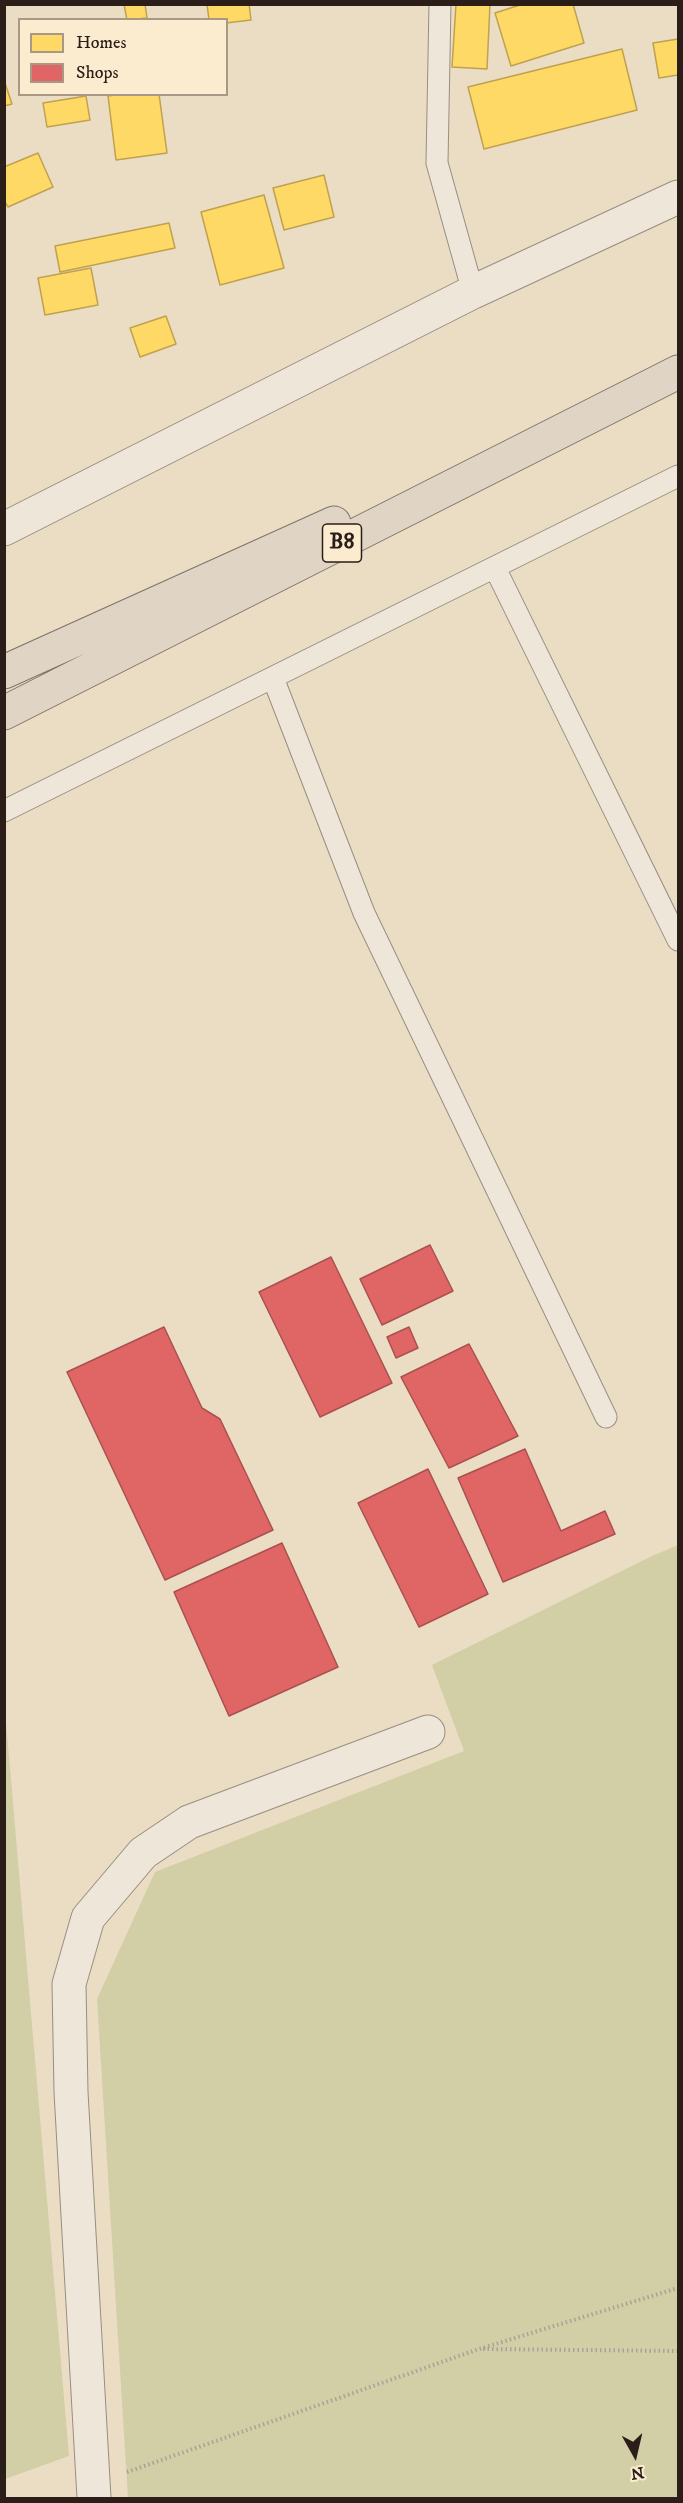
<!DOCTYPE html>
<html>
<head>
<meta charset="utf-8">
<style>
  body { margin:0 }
  #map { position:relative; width:683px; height:2503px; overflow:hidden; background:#eaddc4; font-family:"IM FELL DW Pica",serif }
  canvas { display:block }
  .frame { position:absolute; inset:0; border:6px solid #2b1d18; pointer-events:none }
  .legend { position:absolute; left:18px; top:18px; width:210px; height:78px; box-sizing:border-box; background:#fbeccf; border:2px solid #a89986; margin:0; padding:8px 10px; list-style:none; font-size:18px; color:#2b1d18 }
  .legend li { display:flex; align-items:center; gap:12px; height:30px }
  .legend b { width:30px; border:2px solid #a89986 }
  .north { position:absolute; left:605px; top:2425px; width:60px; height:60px; -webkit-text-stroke:4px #fbeccf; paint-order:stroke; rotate:172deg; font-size:16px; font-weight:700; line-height:24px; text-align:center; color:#2b1d18 }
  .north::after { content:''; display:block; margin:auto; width:21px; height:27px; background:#2b1d18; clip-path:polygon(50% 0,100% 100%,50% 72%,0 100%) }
</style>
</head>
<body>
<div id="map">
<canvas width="683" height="2503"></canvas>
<div class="frame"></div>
<ul class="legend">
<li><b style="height:16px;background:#ffd966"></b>Homes</li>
<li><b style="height:16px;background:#e06666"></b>Shops</li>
</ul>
<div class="north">N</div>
</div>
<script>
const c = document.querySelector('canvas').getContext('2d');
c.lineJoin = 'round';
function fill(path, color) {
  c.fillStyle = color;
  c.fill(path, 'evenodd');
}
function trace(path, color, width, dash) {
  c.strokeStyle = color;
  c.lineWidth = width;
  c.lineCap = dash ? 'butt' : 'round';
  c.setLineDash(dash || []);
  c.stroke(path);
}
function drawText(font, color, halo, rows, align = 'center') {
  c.font = font + ' "IM FELL DW Pica",serif';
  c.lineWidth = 6;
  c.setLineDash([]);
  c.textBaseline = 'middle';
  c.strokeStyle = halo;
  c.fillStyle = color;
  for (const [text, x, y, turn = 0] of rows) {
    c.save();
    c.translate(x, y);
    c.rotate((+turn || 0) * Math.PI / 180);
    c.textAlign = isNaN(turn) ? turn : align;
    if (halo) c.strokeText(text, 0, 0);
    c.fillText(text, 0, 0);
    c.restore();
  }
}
const green = new Path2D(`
  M678 1545V2498H128L97 1999 155 1872 464 1751 432 1665 650 1557Z
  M5 1710 69 2456 5 2479H4Z`);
const homes = new Path2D(`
  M124 4H145L147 18 127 20Z
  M207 4H249L251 20 226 23V20H209Z
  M456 4H490L487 69 452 67Z
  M523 4H573L584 43 511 66 495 13Z
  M678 39V75L659 78 653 43Z
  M622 49 637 110 484 149 468 87Z
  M4 80 12 104 4 106Z
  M122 94H159L167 153 116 160 108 96Z
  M86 96 90 120 47 127 43 103Z
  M38 153 53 187 8 207 4 200V167Z
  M324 175 334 217 284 230 273 188Z
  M264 195 284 268 220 285 201 212Z
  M169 223 175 248 60 272 55 246Z
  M91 268 98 305 45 315 38 278Z
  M166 316 176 344 140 357 130 328Z`);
const shops = new Path2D(`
  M430 1245 453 1291 382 1325 360 1279Z
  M331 1257 392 1383 320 1417 259 1292Z
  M164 1327 202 1408 220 1419 273 1530 165 1580 67 1372Z
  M409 1327 418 1348 396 1358 387 1337Z
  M469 1344 518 1436 449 1468 401 1377Z
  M525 1449 561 1531 605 1511 615 1534 503 1582 458 1478Z
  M428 1469 488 1594 419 1627 358 1503Z
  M282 1543 338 1667 229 1716 174 1592Z`);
const path = new Path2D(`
  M483 2349 678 2351
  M127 2472 479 2349 678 2288`);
const lane = new Path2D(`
  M440 4 437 163 473 292
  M495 568 678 940
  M273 678 364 913 606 1417
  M4 811 678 476`);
const street = new Path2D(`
  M4 529 473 292 678 197
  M94 2498 71 2092 69 1984 88 1918 143 1853 189 1822 428 1732`);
const highway = new Path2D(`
  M4 672 334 523
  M4 713 678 372`);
const shields = [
  [342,543,39]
];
const shieldNames = [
  ["B8",342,543]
];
fill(green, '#d2cea6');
fill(homes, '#ffd966');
trace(homes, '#bfa14f', 1.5);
fill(shops, '#e06666');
trace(shops, '#aa504f', 1.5);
trace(lane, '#988e80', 23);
trace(street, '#988e80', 35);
trace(highway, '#7e7569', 35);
trace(path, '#a9a299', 4, [1.5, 3]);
trace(lane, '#ede6d9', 21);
trace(street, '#ede6d9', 33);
trace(highway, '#e0d5c4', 33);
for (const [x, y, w] of shields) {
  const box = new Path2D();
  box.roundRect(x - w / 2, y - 19, w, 38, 4.5);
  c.fillStyle = '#fbeccf';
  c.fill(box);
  trace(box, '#2b1d18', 1.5);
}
drawText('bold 22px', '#2b1d18', null, shieldNames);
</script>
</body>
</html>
